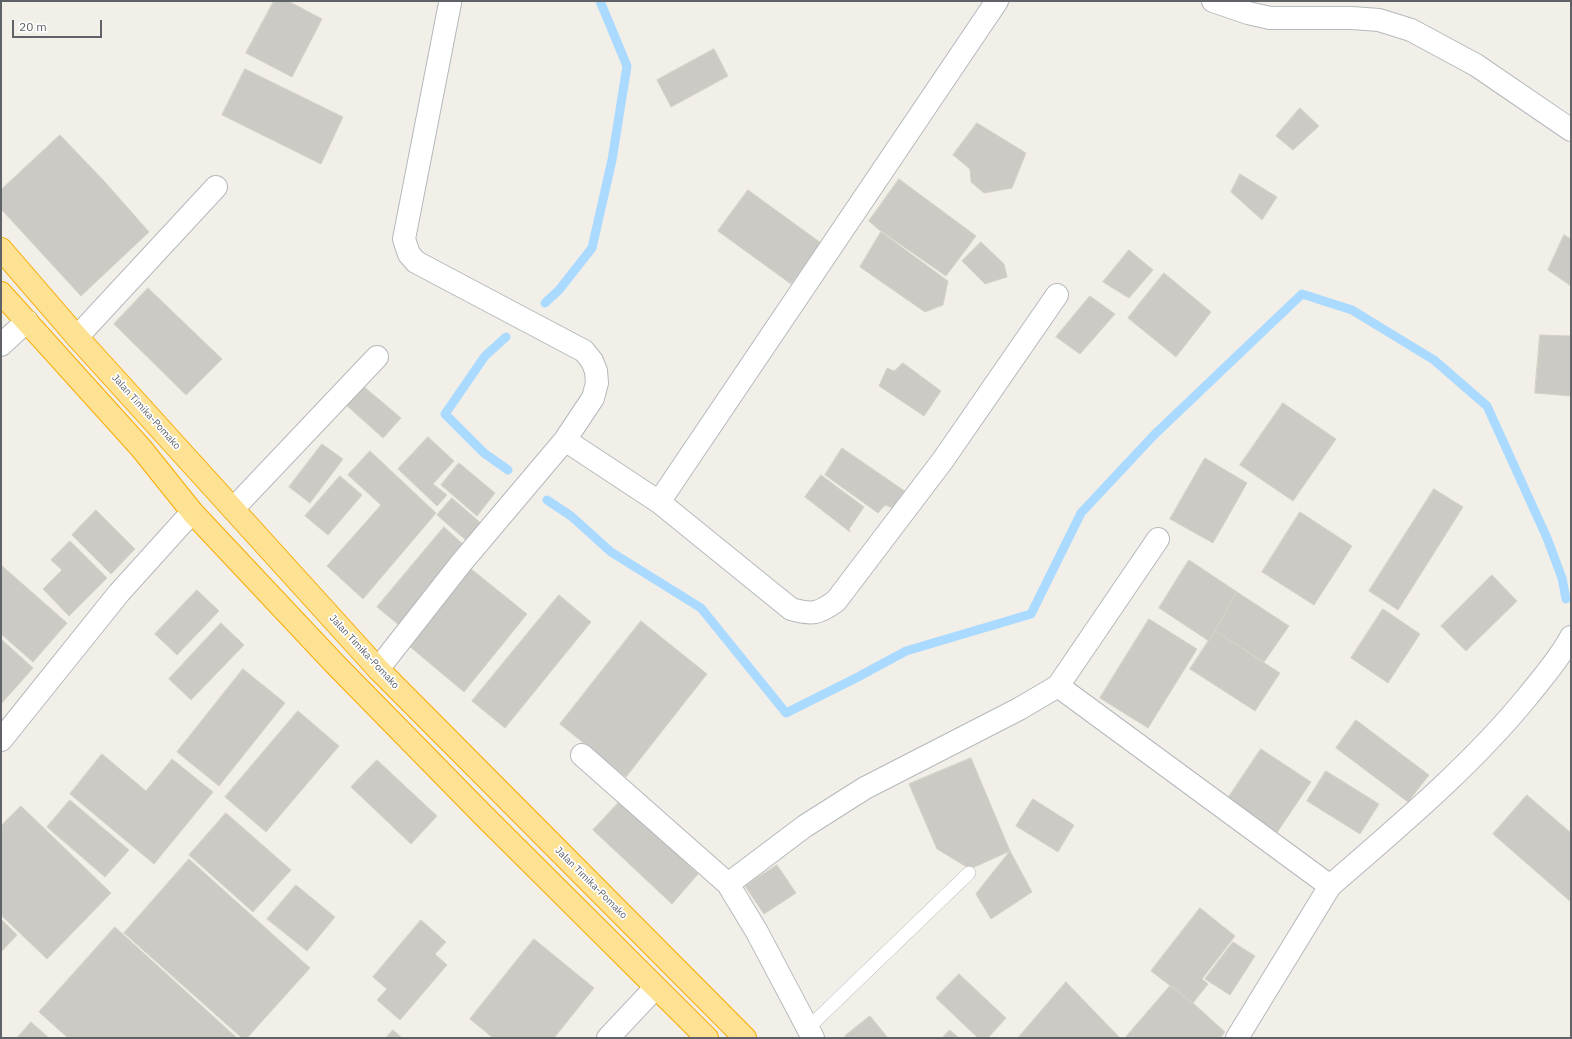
<!DOCTYPE html>
<html>
<head>
<meta charset="utf-8">
<style>
  body { margin:0 }
  #map { position:relative; width:1572px; height:1039px; overflow:hidden; background:#f1efe8; font-family:"IBM Plex Sans",sans-serif }
  canvas { display:block }
  .frame { position:absolute; inset:0; border:2px solid #5f6368; pointer-events:none }
  .scale { position:absolute; left:12px; top:20px; width:90px; height:18px; box-sizing:border-box; border:2px solid #5f6368; border-top:0; padding-left:5px; font-size:12px; line-height:14px; white-space:nowrap; color:#5f6368; -webkit-text-stroke:3px #fff; paint-order:stroke }
</style>
</head>
<body>
<div id="map">
<canvas width="1572" height="1039"></canvas>
<div class="frame"></div>
<div class="scale">20 m</div>
</div>
<script>
const c = document.querySelector('canvas').getContext('2d');
c.lineJoin = 'round';
function trace(path, color, width, dash) {
  c.strokeStyle = color;
  c.lineWidth = width;
  c.lineCap = dash ? 'butt' : 'round';
  c.setLineDash(dash || []);
  c.stroke(path);
}
function fill(path, color) {
  c.fillStyle = color;
  c.fill(path, 'evenodd');
}
function drawText(font, color, halo, rows, align = 'center') {
  c.font = font + ' "IBM Plex Sans",sans-serif';
  c.lineWidth = 3.5;
  c.setLineDash([]);
  c.textBaseline = 'middle';
  c.strokeStyle = halo;
  c.fillStyle = color;
  for (const [text, x, y, turn = 0] of rows) {
    c.save();
    c.translate(x, y);
    c.rotate((+turn || 0) * Math.PI / 180);
    c.textAlign = isNaN(turn) ? turn : align;
    if (halo) c.strokeText(text, 0, 0);
    c.fillText(text, 0, 0);
    c.restore();
  }
}
const stream = new Path2D(`
  M545 303 559 290 592 248 612 160 627 66 600 1
  M506 337 485 356 445 414 484 453 508 470
  M547 500 571 516 611 552 701 608 786 713 856 678 906 651 1031 614 1081 513 1154 435 1302 294 1352 310 1434 360 1487 406 1547 538 1562 578 1566 599`);
const building = new Path2D(`
  M274 1H288L322 19 292 77 246 53Z
  M714 49 728 76 671 107 657 80Z
  M245 69 343 117 321 164 222 115Z
  M1300 108 1319 126 1293 150 1276 136Z
  M977 123 1026 153 1012 188 984 193 971 182 970 169 953 155Z
  M60 135 105 182 149 232 81 296 1 209V190Z
  M1240 174 1277 197 1262 220 1231 192Z
  M899 179 976 236 946 276 878 229 869 221Z
  M748 190 821 243 791 284 718 231Z
  M881 232 948 281 943 305 925 312 860 267Z
  M1564 235 1571 239V286L1548 270Z
  M981 242 1004 264 1007 277 985 284 962 261Z
  M1129 250 1153 270 1129 298 1103 282Z
  M1164 273 1211 312 1176 357 1128 318Z
  M148 288 222 359 186 395 114 324Z
  M1090 296 1115 314 1080 354 1056 337Z
  M1540 335 1571 336V396L1535 393Z
  M903 363 941 391 924 416 879 386 887 368 894 371Z
  M362 385 401 418 383 438 345 404Z
  M1283 403 1336 439 1293 501 1240 465Z
  M428 437 454 461 433 484 447 495 437 506 398 469Z
  M322 444 343 459 310 503 289 487Z
  M842 448 906 492 895 509 885 505 878 513 825 475Z
  M370 451 436 513 363 599 327 566 381 505 348 475Z
  M1205 458 1247 483 1213 543 1170 519Z
  M459 463 495 493 477 516 441 485Z
  M821 475 864 507 849 529 850 532 805 497Z
  M340 476 362 495 328 535 305 516Z
  M1434 489 1463 507 1398 610 1369 591Z
  M452 498 483 525 468 542 437 515Z
  M96 510 135 549 111 574 72 535Z
  M1300 512 1352 546 1314 605 1262 572Z
  M444 527 465 546 399 625 377 607Z
  M70 541 107 578 69 616 43 589 62 570 51 560Z
  M1189 560 1237 592 1209 641 1159 608Z
  M1 565 67 623 33 662 1 634Z
  M470 568 527 614 464 692 408 645Z
  M1492 575 1517 601 1466 651 1441 626Z
  M197 590 219 611 177 655 155 634Z
  M1237 592 1289 626 1264 662 1215 631Z
  M559 595 591 622 505 728 472 701Z
  M1383 609 1420 634 1388 683 1351 658Z
  M1149 619 1197 649 1148 728 1100 698Z
  M641 621 707 674 626 777 560 724Z
  M221 623 244 645 191 700 169 679Z
  M1215 631 1280 673 1255 711 1190 669Z
  M1 639 33 668 1 704Z
  M243 669 285 703 219 786 177 752Z
  M298 711 339 746 266 832 225 797Z
  M1356 720 1429 775 1408 802 1336 748Z
  M1261 749 1311 782 1276 834 1226 801Z
  M102 754 146 791 172 759 213 792 154 864 70 794Z
  M971 758 1010 851 970 869 937 849 909 784Z
  M377 760 437 816 411 844 351 787Z
  M1326 771 1379 804 1360 834 1307 801Z
  M1527 795 1571 833V902L1493 834Z
  M1033 799 1074 825 1058 852 1016 826Z
  M70 800 129 850 105 877 47 827Z
  M620 801 698 874 672 904 593 830Z
  M21 806 111 893 47 959 1 915V826Z
  M226 813 291 870 253 912 189 855Z
  M1010 851 1032 892 991 919 976 894Z
  M189 859 310 968 247 1038H242L124 933Z
  M777 865 796 893 764 914 745 886Z
  M296 885 335 917 307 951 267 919Z
  M1200 908 1235 936 1202 979 1208 984 1193 1003 1151 971Z
  M1 919 17 935 1 952Z
  M421 920 446 942 435 954 447 965 400 1020 377 1000 387 989 373 977Z
  M115 927 237 1038H68L39 1012Z
  M534 939 594 988 554 1038H493L470 1019Z
  M1233 942 1255 956 1230 995 1205 979Z
  M959 974 1006 1018 988 1038H978L936 998Z
  M1066 982 1120 1038H1018Z
  M1170 986 1193 1003 1225 1032 1220 1038H1125Z
  M870 1016 888 1038H847L845 1036Z
  M31 1022 49 1038H17Z
  M393 1030 402 1038H386Z
  M950 1030 959 1038H942Z`);
const lane = new Path2D(`
  M808 1028 969 873`);
const street = new Path2D(`
  M1213 1 1248 13 1270 18H1352L1379 20 1411 30 1476 65 1571 130
  M77 337 216 187
  M1 345 27 321
  M565 440 659 502 791 609C812 615 818 614 836 601L943 460 1057 295
  M659 502 997 1
  M233 509 377 357
  M1158 539 1058 686 1330 886 1237 1038
  M378 669 462 562 565 440 593 398 597 383 596 371 592 361 584 351 416 262 409 254 404 239 450 3
  M1 740 119 593 184 521 193 513
  M582 755 728 884 757 932 813 1038
  M728 884 805 826 865 788 1019 709 1058 686
  M1330 886C1399 826 1471 766 1528 696 1543 677 1560 658 1571 637
  M608 1038 655 988`);
const highway = new Path2D(`
  M1 249 77 337 378 669 745 1038
  M1 293 141 448 193 513 333 662 483 815 707 1038`);
const streetNames = [
  ["Jalan Timika-Pomako",146,412,48],
  ["Jalan Timika-Pomako",364,652,47],
  ["Jalan Timika-Pomako",591,883,45]
];
trace(stream, '#aadaff', 9);
fill(building, '#cccac5');
trace(building, '#d6d1c6', 1);
trace(lane, '#b5b8bc', 14);
trace(street, '#b5b8bc', 24);
trace(highway, '#f9ab00', 24);
trace(lane, '#fff', 13);
trace(street, '#fff', 22);
trace(highway, '#fde293', 22);
drawText('10px', '#5f6368', '#fff', streetNames);
</script>
</body>
</html>
